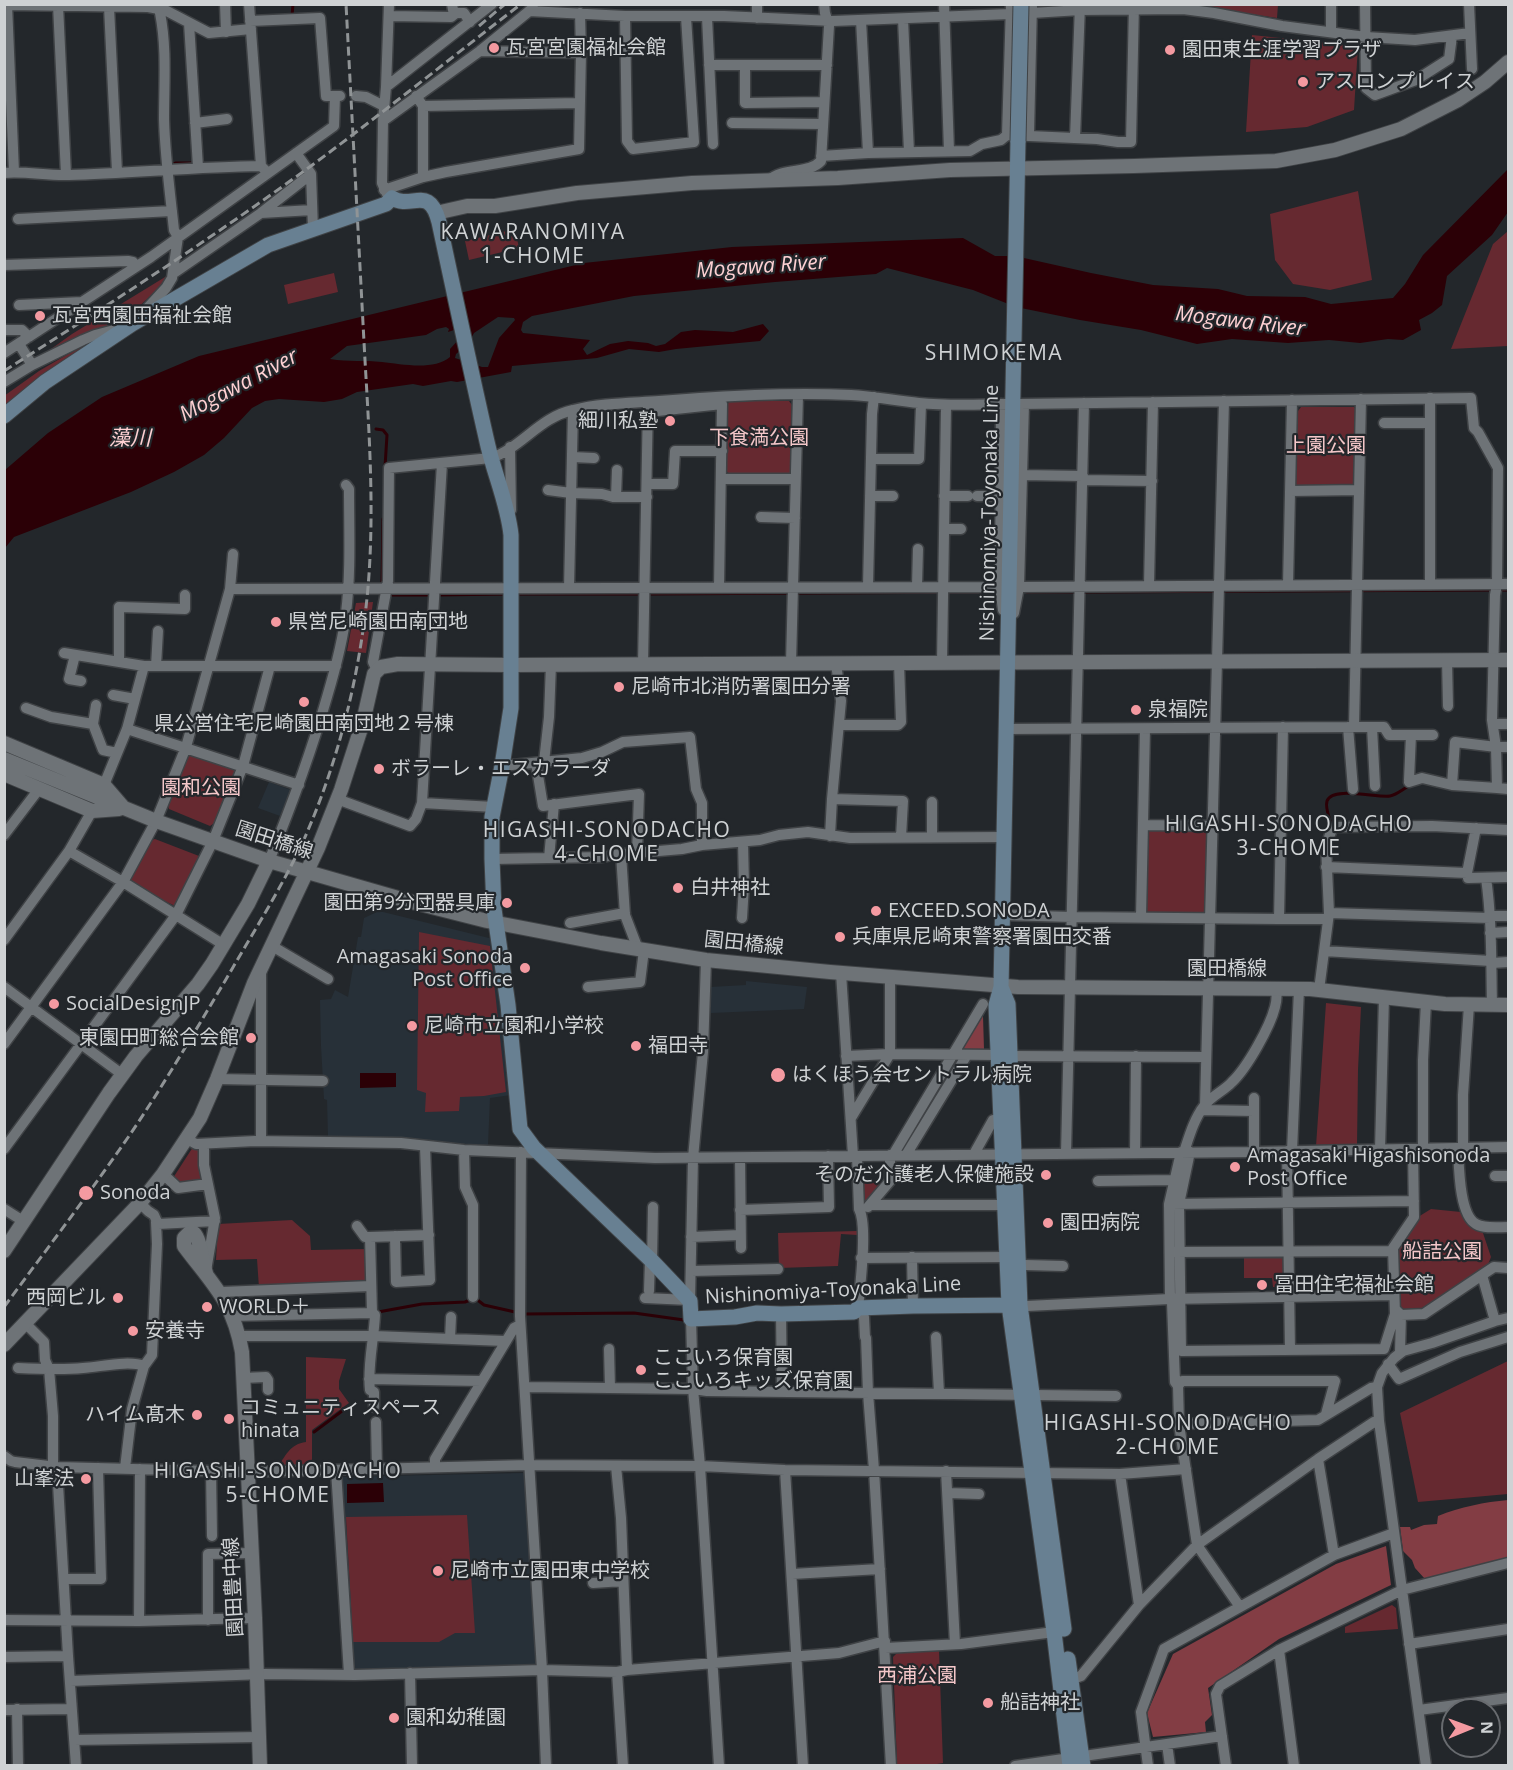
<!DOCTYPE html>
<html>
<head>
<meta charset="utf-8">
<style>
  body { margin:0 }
  #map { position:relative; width:1513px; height:1770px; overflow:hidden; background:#23272b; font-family:"Open Sans",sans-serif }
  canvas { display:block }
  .frame { position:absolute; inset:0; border:6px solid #cfd2d4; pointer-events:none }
  .north { position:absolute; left:1441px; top:1698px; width:60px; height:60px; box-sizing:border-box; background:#23272b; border:2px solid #686b6f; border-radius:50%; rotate:89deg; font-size:16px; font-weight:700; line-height:24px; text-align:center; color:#cfd2d4 }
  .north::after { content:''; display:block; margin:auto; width:21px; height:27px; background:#f49aa1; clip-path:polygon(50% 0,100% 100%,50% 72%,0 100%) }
</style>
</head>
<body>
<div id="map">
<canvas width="1513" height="1770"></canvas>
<div class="frame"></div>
<div class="north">N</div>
</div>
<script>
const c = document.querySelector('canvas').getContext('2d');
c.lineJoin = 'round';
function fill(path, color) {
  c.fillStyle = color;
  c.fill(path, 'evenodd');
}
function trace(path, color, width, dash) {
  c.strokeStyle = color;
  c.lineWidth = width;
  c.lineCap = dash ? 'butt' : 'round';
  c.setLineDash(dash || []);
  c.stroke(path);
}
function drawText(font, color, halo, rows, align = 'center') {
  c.font = font + ' "Open Sans","Noto Sans JP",sans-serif';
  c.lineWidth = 4.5;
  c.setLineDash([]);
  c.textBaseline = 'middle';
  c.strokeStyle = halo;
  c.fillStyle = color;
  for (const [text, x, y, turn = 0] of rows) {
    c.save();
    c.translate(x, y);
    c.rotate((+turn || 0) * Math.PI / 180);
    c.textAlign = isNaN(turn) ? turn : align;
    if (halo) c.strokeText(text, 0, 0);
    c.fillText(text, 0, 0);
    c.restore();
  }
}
const built = new Path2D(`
  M269 782 291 790 280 816 258 808Z
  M379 911 493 939 511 1095 490 1098 488 1145 427 1142 409 1138 328 1137 327 1100 324 1099 321 1046 320 1000 331 999 335 990 348 997 358 937H361L364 918Z
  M746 981 807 987 804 1009 711 1013 710 987 746 985Z
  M523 1473 525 1476 536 1662 534 1666 356 1671 351 1665 339 1480 342 1477Z`);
const green = new Path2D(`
  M1166 5H1278L1277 18 1211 8Z
  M1252 35 1358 46 1354 110 1307 127 1246 132Z
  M1358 191 1372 280 1330 290 1293 284 1275 260 1270 214Z
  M515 229 519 248 469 260 465 241Z
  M1508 231V346L1451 349 1493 244Z
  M334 273 338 292 288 304 284 285Z
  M170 274 167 280 127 318 93 332 37 359 72 334Z
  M87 343 90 345 5 411 4 396 39 371Z
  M730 401H789L792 405 790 474 787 476 731 475 726 471V406Z
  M1301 407H1354L1356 409 1354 482 1352 486 1297 488 1294 484 1298 411Z
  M373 602 366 653 347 651 356 603Z
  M191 754 235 769 236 773 217 821 210 826 169 809 167 804 186 757Z
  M1148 829 1207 830 1209 832 1206 911 1203 913H1148L1145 910Z
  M155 839 199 856 175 906 132 885 129 880 147 841Z
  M419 932 490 946 506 1092 484 1096 460 1097 459 1111 425 1112 426 1093 417 1090Z
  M1326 1003 1361 1007 1358 1070 1357 1146H1316Z
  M193 1147 202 1148 205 1182 180 1184 173 1178Z
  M884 1182 862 1210 860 1183Z
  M1431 1209 1461 1212 1482 1230 1491 1257 1487 1267 1424 1312 1404 1313 1399 1308 1397 1249 1418 1217Z
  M292 1220 310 1236 311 1250 368 1249 369 1283 259 1288 257 1259 216 1260 218 1224Z
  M857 1231V1235L841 1234 838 1266 779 1268 778 1233Z
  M1282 1256 1284 1260V1287H1273L1272 1278H1244V1257Z
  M306 1357 346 1359 339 1381V1389L349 1403 312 1430V1466L277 1469C285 1456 290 1444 306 1442Z
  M1508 1361V1494L1418 1502 1400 1413Z
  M467 1515 475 1633H455L439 1642H353L346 1517Z
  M1392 1605 1396 1608 1398 1629 1345 1633V1627Z
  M939 1650 943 1763 925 1766 897 1765 893 1657 897 1653Z`);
const forest = new Path2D(`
  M983 1016 984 1049H961L980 1017Z
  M1508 1500V1558L1425 1579 1415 1568 1412 1560 1403 1551 1400 1527H1410L1411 1530 1424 1525 1437 1524 1438 1516C1460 1507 1485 1502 1508 1500Z
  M1386 1546 1391 1585 1279 1639 1208 1688 1212 1715 1205 1722 1206 1732 1153 1737 1147 1713 1173 1654 1336 1564Z`);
const water = new Path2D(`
  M1508 169V212L1492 235 1447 276 1442 305 1432 313 1419 320 1421 330 1403 340 1388 339 1360 343 1329 340 1288 343 1232 339 1197 344 1141 330 1080 320 1016 307 973 290 887 268 876 274 775 282 634 296 532 316 523 322 521 330 523 333 590 340 583 349 587 355 610 344 628 341 648 343 656 346 665 344 681 332 695 330 733 332 763 324 769 331 760 341 676 349 659 352 629 349 597 358 512 366 511 372 457 382 451 381 423 386 413 384 357 392 342 399 324 402 279 399 265 401 252 408 224 438 204 455 174 472 131 492 14 537 5 548V470L48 433 102 397 199 356 584 263 732 247 963 238 995 256H1015L1091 273 1153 285 1218 289 1247 296 1305 297 1331 304 1393 298 1405 284 1423 255ZM498 317 514 318 515 320 499 338 488 367H482L455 358 456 354 468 344 474 333ZM446 327 449 329 448 332 454 330 460 333V338L450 349V357C434 371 401 364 382 362 364 360 349 362 330 359L347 346 426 335 437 329Z
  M360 1073H396V1087L360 1088Z
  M383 1483 384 1502 347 1503V1484Z`);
const stream = new Path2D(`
  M292 16 293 4
  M171 165 176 163H194
  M376 429 383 430 387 435 385 467
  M382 587 383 519
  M1500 590H1508
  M1027 592H1076
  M1083 592 1493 590
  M515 594H641
  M647 594 992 592
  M389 595H431
  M437 595 506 594
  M1331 824C1329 817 1325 808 1327 801 1332 786 1377 798 1390 796 1396 795 1402 790 1407 787
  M524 1314 634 1313 684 1320V1319
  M378 1315V1312L422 1304 465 1302 475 1298 484 1305 515 1312
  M314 1432 346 1408`);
const minor = new Path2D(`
  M7 4 14 172
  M225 4 226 32
  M249 4 261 166
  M452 4 453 10 456 13H464L470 22
  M944 4 949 151
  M1365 4 1366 88 1375 95 1416 80 1449 59 1452 36
  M1469 4 1472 69
  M7 5 148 7 159 9 160 13C167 48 164 84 164 119 165 156 170 193 174 230L178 237 172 278 166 288 142 314
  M58 5 66 175
  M109 7 117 172
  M160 7 159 9H163L209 33 251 29
  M529 11 625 16H724L833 21 1010 14
  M1032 13 1080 10 1183 9 1214 13 1282 26 1366 37 1415 40 1470 33
  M389 16 451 17 456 13
  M625 16 627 141 633 149 694 142 686 17
  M707 17 713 144
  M757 18V4
  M903 19 909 152
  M861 20 868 153
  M250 21 320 18 326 96H340
  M189 23 198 167
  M1331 32V4
  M480 51 581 53
  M709 65H827
  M745 65V103L824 102
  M386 87 492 4
  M356 96 366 97 384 106
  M416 96 423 106 579 103
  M423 106V177
  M383 121 480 51 533 8
  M195 123 227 119
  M732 123 823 124
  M1007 135 1011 4
  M1029 135 1032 4
  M1075 138 1080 5
  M296 153 311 174 313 229
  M821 156 868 153 970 151 982 144 1001 140 1007 135 1097 139 1118 142H1131L1134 4
  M4 173C26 171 47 176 69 175 133 173 197 167 261 166L268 173
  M311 174 261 213 312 210
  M768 181C784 166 808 175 821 161L829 26 825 13 824 4
  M384 190 423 177 446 172 579 149 581 53 580 13
  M387 194 382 183 383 121 386 87 389 4
  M18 219 172 211
  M4 265 128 261 133 262 136 267
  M174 273 261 213
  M19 305 82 302
  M4 330H22L29 337
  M19 344 32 365
  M4 353 151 257 334 126 335 96
  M4 382 32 365 83 340 95 335 118 329
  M1001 404 1000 587 1003 610
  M1020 404 1471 398 1474 428 1478 432 1498 468 1497 584 1495 595 1492 720 1496 747 1497 788 1508 789
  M648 412 722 404 719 587
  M1384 423H1430
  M510 447 511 510
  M572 457 594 458
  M871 459H919L921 404
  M1021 475 1083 476
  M721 479H795
  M1083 480 1152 481
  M647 484H673L675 451H722
  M548 490 571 493 602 494 613 497H647
  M1290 491 1359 490
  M870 496H893
  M944 496H968
  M977 496H1001
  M616 497 617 470
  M761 517 795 518
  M944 529H961
  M1430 584V398
  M1149 585 1153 402
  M1288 585 1292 400
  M868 586 872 414 874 397
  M917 586 918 549
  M1019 587 1508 584
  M569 588 573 410
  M230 589 1000 587
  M1014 613 1019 587 1024 404
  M64 653 144 666H336
  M75 655 69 679 81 681
  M1447 660 1448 706
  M119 662V607L185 609V595
  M942 662 946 405
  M791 663 798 395
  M643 664 648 402
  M156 666 158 631
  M377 670 373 662 388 581 389 468 491 458C521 448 540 417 573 410 601 403 631 403 659 401 723 396 787 392 851 395 874 396 896 401 919 403 947 406 977 405 1006 404
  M113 695 135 699
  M26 708 51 717 93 724 103 750 117 753
  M93 724 96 705
  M1493 724H1508
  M839 725H898L901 722 899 663
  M1283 727 1279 919H1328
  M1348 727 1353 789
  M1354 727H1384L1389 735H1433
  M1372 727 1375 786
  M127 729 299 785
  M1006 729 1354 727 1361 399
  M544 762 549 717 551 664
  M536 763 543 806 639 794 637 853
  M502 766 582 758 602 752 623 742 690 737 696 789 702 803V845
  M1409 780 1411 735
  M1409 782 1422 778 1452 785 1497 788
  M104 785 127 729 144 666
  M1452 785 1455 742 1496 747H1508
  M337 799 410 826 416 819 422 803 442 463
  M832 799 903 801 901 837
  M932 802V837
  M422 803 494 807
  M1143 825 1212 826
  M1476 828 1467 873 1468 878 1508 877
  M4 835 39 789
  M830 836 832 799 841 701 836 663
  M69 851 123 882 224 945
  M621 854 625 915 638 949
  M549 858 554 804
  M492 859 603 857 612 855 682 849 702 845 760 840 779 835 808 832 850 838 1004 837
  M269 861C291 807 311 753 327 697 335 670 343 642 346 613 351 572 349 530 349 489L346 485
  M1326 867 1467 873
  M1486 878C1492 920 1491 962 1492 1005
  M1329 913 1490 918
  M1003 915 1072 917 1279 919
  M1490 916H1508
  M1141 917 1145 729
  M742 918 744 885 743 842
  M570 923 625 913
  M1490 933 1508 932
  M4 940 69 851 92 811
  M272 946 328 979
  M1324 951 1491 961
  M1492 963 1508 962
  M261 972V1141
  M841 973 853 1156
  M4 987 123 1075
  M588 987 640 982 644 950
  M1319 990 1329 913 1326 846 1332 829 1335 827 1432 826 1508 830
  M4 1044 123 882 156 821 186 747 230 589 233 554
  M846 1056 890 1054 998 1055
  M1009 1056 1205 1057
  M217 1079 323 1081
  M1205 1105 1224 401
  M1201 1110 1254 1111
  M851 1118 890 1054V977
  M187 1139 196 1144 255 1141 401 1143 464 1150 655 1158 1254 1152 1508 1147
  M204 1145V1165L215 1218 206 1271
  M1423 1148V1060L1426 1002
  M1458 1148C1459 1166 1459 1215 1476 1224 1485 1229 1498 1227 1508 1227
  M1463 1148V1095L1469 1005
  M4 1149 176 915 213 841 243 766 270 666
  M1380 1149 1384 997
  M464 1150 465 1187 473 1205V1297
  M1287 1151 1290 1350
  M1292 1151 1299 989
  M521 1152 520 1316 542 1670 546 1766
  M1181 1152 1169 1204 1170 1299 1172 1303 1175 1382 1178 1386 1179 1424 1197 1545 1240 1607
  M1184 1152C1189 1137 1194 1119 1204 1106 1211 1096 1224 1091 1232 1082 1247 1068 1270 1027 1275 1007 1277 1000 1277 995 1276 989
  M1190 1152 1179 1204 1181 1351 1384 1349 1395 1314 1393 1248 1414 1217 1413 1149
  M1254 1152V1098
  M1066 1153 1084 403
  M1135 1153 1136 1056
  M974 1154 993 1120 1001 1118
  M893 1155 983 1004
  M906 1155 967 1055
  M857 1156 859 1209C868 1225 860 1287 858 1308L864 1317 865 1337 866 1338 868 1393 874 1470 891 1766
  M740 1158 741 1248
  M163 1174 178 1188 208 1184
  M1495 1176H1508
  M1098 1181 1174 1180
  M140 1203 148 1211 154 1215 158 1224 215 1221
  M1172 1204 1414 1201
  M870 1205H1004
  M868 1207 890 1181V1155
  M4 1209 23 1221
  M740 1210 829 1207 828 1156
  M357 1226 365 1237H370
  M395 1236 396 1282 430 1280 425 1147
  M691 1237 740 1235
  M1172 1252 1393 1251
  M912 1257 913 1306
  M861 1258 1007 1257
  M652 1261 653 1207
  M1025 1265 1063 1266
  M691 1271 778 1269
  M649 1291 650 1260
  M221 1292 371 1286
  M645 1298 689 1300
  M690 1301 693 1158 703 1052 706 960
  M1020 1305 1027 1306 1170 1299 1394 1295
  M1396 1310 1401 1315 1400 1352
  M781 1314 782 1391
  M1401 1315 1424 1314 1482 1275
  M232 1316 372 1313
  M691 1319 693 1389 700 1466 719 1766
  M1495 1321 1482 1275 1494 1267 1508 1268
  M24 1322 44 1342 45 1360 49 1369 53 1416V1466
  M239 1336H374L505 1341
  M936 1337 939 1393
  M450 1339 451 1317
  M609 1349 610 1388
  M1388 1364 1399 1379 1460 1352 1508 1337
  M18 1368C40 1369 62 1370 83 1368 100 1367 129 1360 144 1366
  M243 1378 266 1377 268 1380V1390
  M369 1379 481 1381
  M1178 1386 1182 1381H1335L1326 1414
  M525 1387 693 1389 707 1391 1116 1396
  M374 1407V1392L370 1390C367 1367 374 1339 375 1315L372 1313 370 1237 429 1235
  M376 1422 377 1469
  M1179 1424 1318 1420 1371 1388 1377 1387
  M4 1456 11 1461 15 1462 57 1467 247 1472 529 1465 700 1466 785 1470 1120 1474 1186 1469
  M1318 1459 1334 1555
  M616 1466 621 1518 627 1670
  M57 1467 68 1656 76 1766
  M435 1467V1459L514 1328 520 1325
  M125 1468 132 1409 144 1366 152 1355 157 1244 156 1222
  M336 1470 349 1674
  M785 1470 803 1766
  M211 1471 212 1536
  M946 1471 955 1644
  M1120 1474 1139 1605
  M948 1493 979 1494
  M792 1574 880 1569
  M64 1579H101L98 1468
  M593 1583 623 1581
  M4 1620 139 1621 255 1618
  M208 1620V1554L252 1553
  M139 1621 140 1469
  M1409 1644 1508 1629
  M885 1648 961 1644 1054 1632
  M1279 1650 1294 1766
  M4 1657 68 1656
  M617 1672 623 1766
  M410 1673 412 1766
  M1070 1680 1081 1676 1139 1605 1197 1545 1318 1459 1374 1422 1379 1421
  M70 1681 264 1674 355 1675 542 1670 617 1672 627 1670 839 1653 885 1641
  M17 1709 18 1766
  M4 1710 71 1709
  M1419 1710 1508 1698
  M74 1740 259 1737
  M1167 1744 1170 1766
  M1015 1766 1222 1736
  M1148 1766 1141 1712 1164 1649 1334 1555 1394 1533
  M1226 1766 1216 1694 1220 1686 1279 1650 1402 1590 1508 1563
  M1426 1766 1379 1421 1377 1387 1382 1373 1394 1358 1403 1351 1432 1343 1495 1321 1508 1318`);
const tertiary = new Path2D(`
  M436 213 467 206H495L577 193 692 183 838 178 950 170 1134 166 1276 161 1335 150 1401 129 1458 100 1485 82 1508 62
  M4 743 104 785 123 807
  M4 759 156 821 269 861 412 902 487 921 601 943 706 960 830 972 1018 987 1310 989 1445 1004 1508 1005
  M4 774 92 811 119 809
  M4 1251 109 1093 136 1056 198 984 212 964 248 904 269 861
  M206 1273C202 1262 201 1240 194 1233H189L184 1238V1246C213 1285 233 1301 242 1352L255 1618 260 1766
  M4 1345 140 1203 163 1174 200 1118 217 1079 254 983 318 848 341 790 363 722 374 674 381 667 398 664 511 665 1508 660`);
const secondary = new Path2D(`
  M1018 141 1001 987 996 1005 1009 1305 1054 1632 1070 1766
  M4 416 45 382 132 324 268 245 386 204 392 198C412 210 429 184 439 222 455 297 471 372 488 446 495 476 508 505 511 535V708L502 766 492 817V859L494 909 508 1005 520 1129 534 1148 652 1261 690 1301 691 1319 735 1317 757 1313 781 1314 854 1312 858 1308 913 1306 1020 1305
  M1001 987 1008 1004 1020 1305 1064 1629
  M1068 1659 1083 1766`);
const rail = new Path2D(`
  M479 26 505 4
  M4 371C110 304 214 237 315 163 384 112 452 57 521 4
  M4 1307C46 1250 89 1194 129 1136 163 1086 194 1033 225 981 251 936 279 892 301 846 333 776 354 698 364 623 377 530 369 435 364 342 358 229 352 117 346 4`);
const secondaryBridge = new Path2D(`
  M1018 141 1021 4`);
const markers = [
  [494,48,6,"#f49aa1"],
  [1170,50,6,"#f49aa1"],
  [1303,82,6,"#f49aa1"],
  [40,316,6,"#f49aa1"],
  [670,421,6,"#f49aa1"],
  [276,622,6,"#f49aa1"],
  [619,687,6,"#f49aa1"],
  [304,702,6,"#f49aa1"],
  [1136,710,6,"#f49aa1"],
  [379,769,6,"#f49aa1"],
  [678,888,6,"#f49aa1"],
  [507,903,6,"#f49aa1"],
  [876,911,6,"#f49aa1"],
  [840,937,6,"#f49aa1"],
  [525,968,6,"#f49aa1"],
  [54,1004,6,"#f49aa1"],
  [412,1026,6,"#f49aa1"],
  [251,1038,6,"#f49aa1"],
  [636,1046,6,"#f49aa1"],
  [778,1075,8,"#f49aa1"],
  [1235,1167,6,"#f49aa1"],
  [1046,1175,6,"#f49aa1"],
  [86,1193,8,"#f49aa1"],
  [1048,1223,6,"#f49aa1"],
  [1262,1285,6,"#f49aa1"],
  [118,1298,6,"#f49aa1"],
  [207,1307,6,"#f49aa1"],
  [133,1331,6,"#f49aa1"],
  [641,1370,6,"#f49aa1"],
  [197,1415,6,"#f49aa1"],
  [229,1419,6,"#f49aa1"],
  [86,1479,6,"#f49aa1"],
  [438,1571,6,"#f49aa1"],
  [988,1703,6,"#f49aa1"],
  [394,1718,6,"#f49aa1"]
];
const poiNames = [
  ["瓦宮宮園福祉会館",506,48],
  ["園田東生涯学習プラザ",1182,50],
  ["アスロンプレイス",1315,82],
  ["瓦宮西園田福祉会館",52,316],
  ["細川私塾",658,421,"right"],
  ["県営尼崎園田南団地",288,622],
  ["尼崎市北消防署園田分署",631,687],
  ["泉福院",1148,710],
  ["県公営住宅尼崎園田南団地２号棟",304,724,"center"],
  ["ボラーレ・エスカラーダ",391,769],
  ["白井神社",690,888],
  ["園田第9分団器具庫",495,903,"right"],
  ["EXCEED.SONODA",888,911],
  ["兵庫県尼崎東警察署園田交番",852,937],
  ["Amagasaki Sonoda",513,957,"right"],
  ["Post Office",513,980,"right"],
  ["SocialDesignJP",66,1004],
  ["尼崎市立園和小学校",424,1026],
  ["東園田町総合会館",239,1038,"right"],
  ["福田寺",648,1046],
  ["はくほう会セントラル病院",792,1075],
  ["Amagasaki Higashisonoda",1247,1156],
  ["Post Office",1247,1179],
  ["そのだ介護老人保健施設",1034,1175,"right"],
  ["Sonoda",100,1193],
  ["園田病院",1060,1223],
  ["冨田住宅福祉会館",1274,1285],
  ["西岡ビル",106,1298,"right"],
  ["WORLD＋",219,1307],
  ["安養寺",145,1331],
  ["ここいろ保育園",653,1358],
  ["ここいろキッズ保育園",653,1381],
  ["コミュニティスペース",241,1408],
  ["hinata",241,1431],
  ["ハイム髙木",185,1415,"right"],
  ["山峯法",74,1479,"right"],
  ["尼崎市立園田東中学校",450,1571],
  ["船詰神社",1000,1703],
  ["園和幼稚園",406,1718]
];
const parkNames = [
  ["下食満公園",759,438],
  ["上園公園",1326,446],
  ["園和公園",201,788],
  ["船詰公園",1442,1252],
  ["西浦公園",917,1676]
];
const streetNames = [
  ["Nishinomiya-Toyonaka Line",990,513,-89],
  ["園田橋線",274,841,18],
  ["園田橋線",744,944,6],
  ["園田橋線",1227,969],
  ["Nishinomiya-Toyonaka Line",833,1291,-3],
  ["園田豊中線",234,1587,-93]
];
const neighbourhoodNames = [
  ["KAWARANOMIYA",533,233],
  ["1-CHOME",533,257],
  ["SHIMOKEMA",994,354],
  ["HIGASHI-SONODACHO",1289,825],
  ["3-CHOME",1289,849],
  ["HIGASHI-SONODACHO",607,831],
  ["4-CHOME",607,855],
  ["HIGASHI-SONODACHO",1168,1424],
  ["2-CHOME",1168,1448],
  ["HIGASHI-SONODACHO",278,1472],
  ["5-CHOME",278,1496]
];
const waterNames = [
  ["Mogawa River",761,267,-4],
  ["Mogawa River",1240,322,7],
  ["Mogawa River",239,386,-28],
  ["藻川",130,439]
];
fill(built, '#273038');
fill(green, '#662930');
fill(forest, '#833d44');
fill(water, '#2b0006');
trace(stream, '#2b0006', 3);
trace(minor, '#3f4245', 13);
trace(tertiary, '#3f4245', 16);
trace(secondary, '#3f4245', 17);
trace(minor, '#6e7377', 10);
trace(tertiary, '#6e7377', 14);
trace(secondary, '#688092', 15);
trace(rail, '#909496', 3, [9, 4.5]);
trace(secondaryBridge, '#3f4245', 17, []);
trace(secondaryBridge, '#688092', 15);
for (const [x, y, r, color] of markers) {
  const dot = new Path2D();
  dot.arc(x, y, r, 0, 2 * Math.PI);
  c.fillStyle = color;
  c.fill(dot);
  trace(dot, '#23272b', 2);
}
drawText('20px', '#cfd2d4', '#23272b', poiNames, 'left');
drawText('20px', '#f4c7c9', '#23272b', parkNames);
drawText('20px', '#cfd2d4', '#23272b', streetNames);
c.letterSpacing = '1.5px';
drawText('21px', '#cfd2d4', '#23272b', neighbourhoodNames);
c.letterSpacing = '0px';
drawText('italic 21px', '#fed1d3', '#23272b', waterNames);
</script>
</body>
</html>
